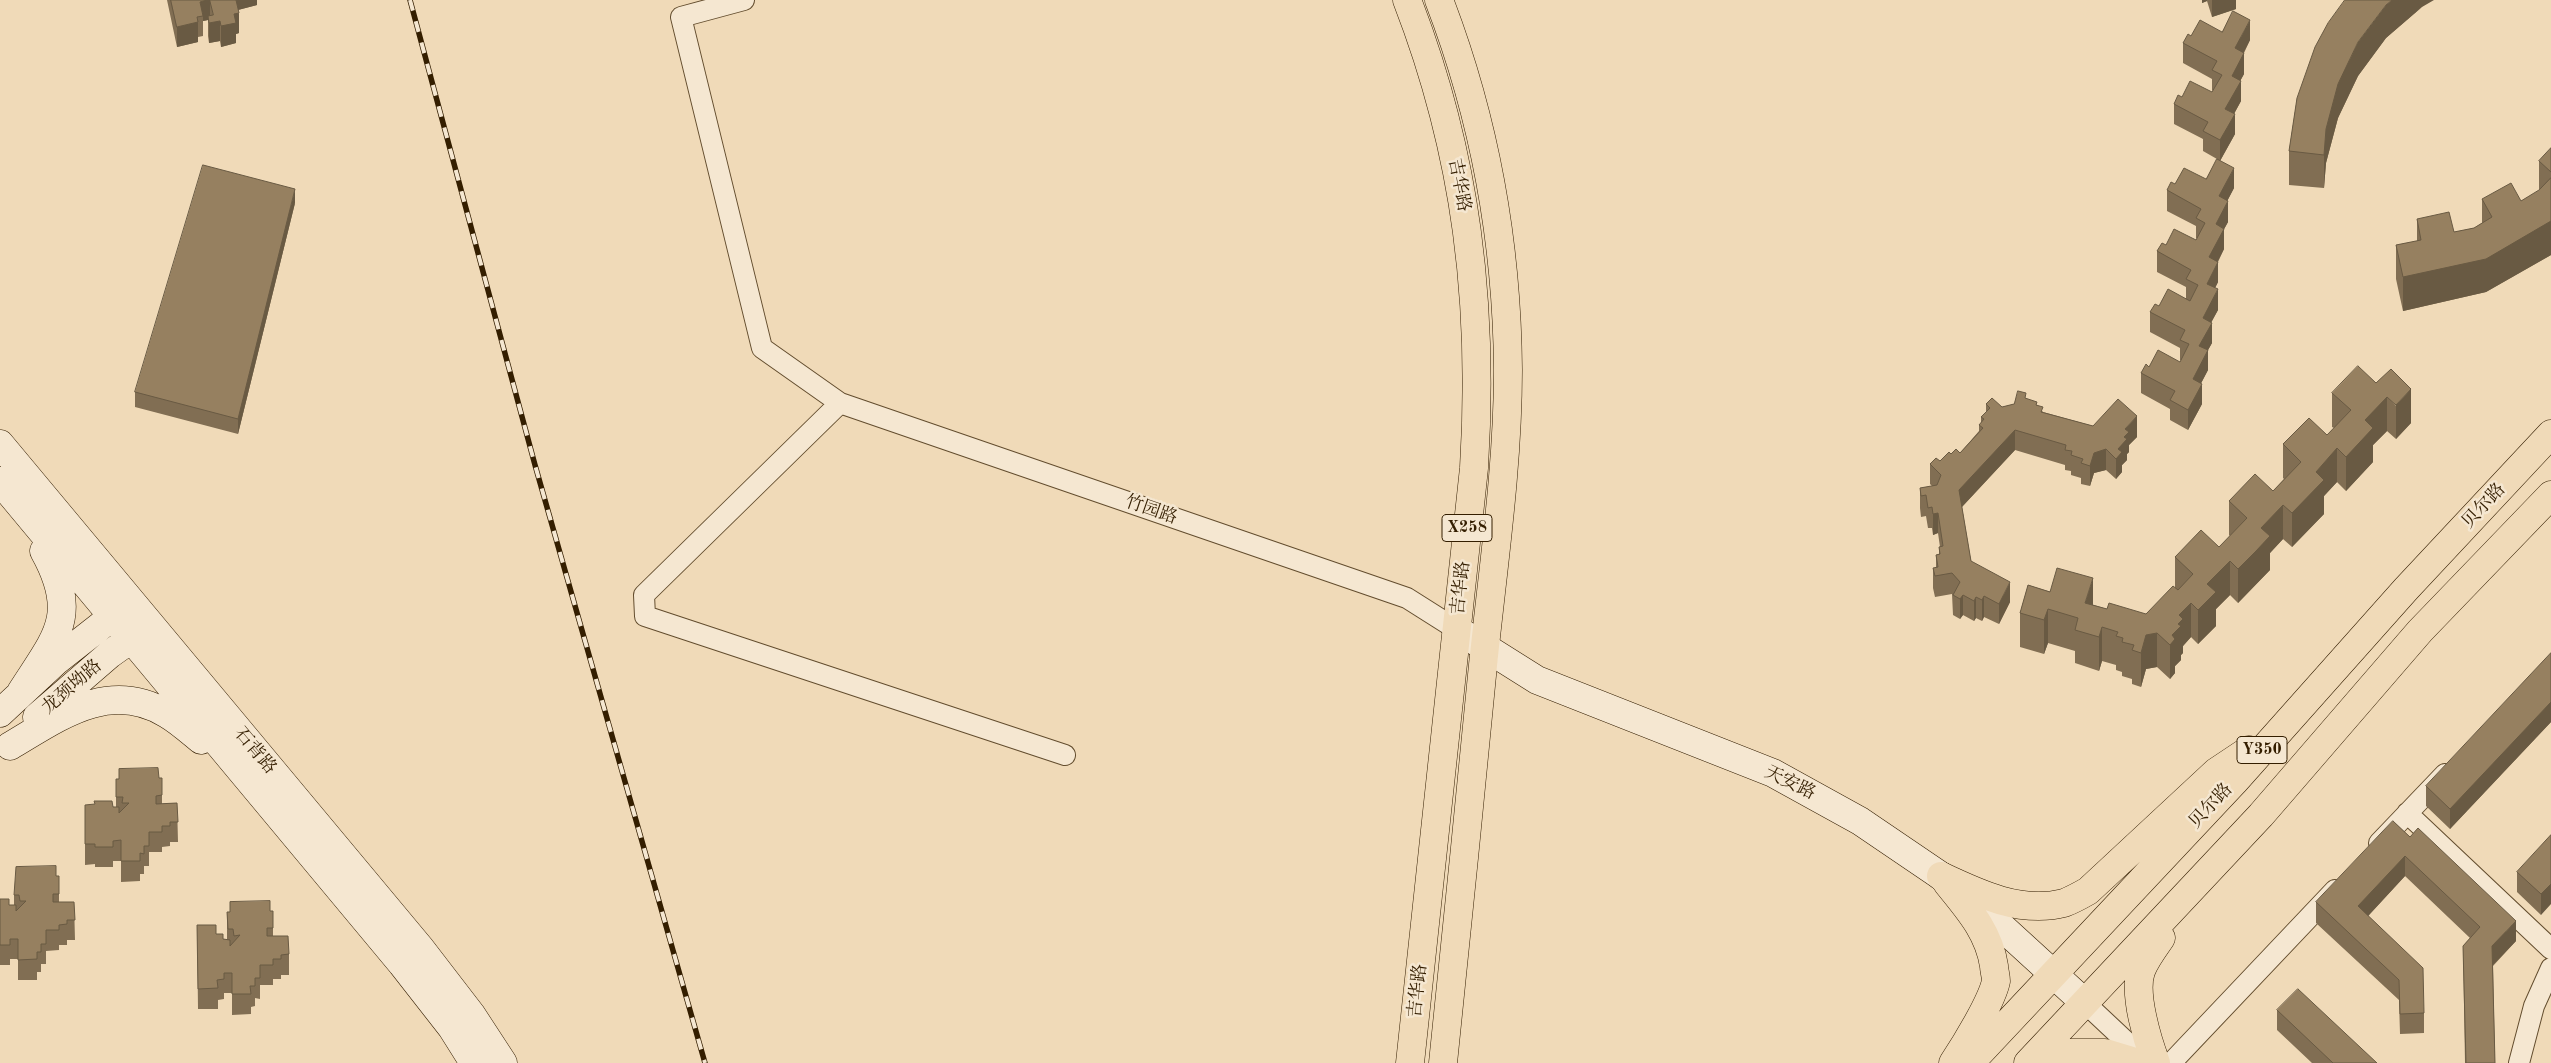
<!DOCTYPE html>
<html>
<head>
<meta charset="utf-8">
<style>
  body { margin:0 }
  canvas { display:block; background:#f0dab8 }
</style>
</head>
<body>
<canvas width="2551" height="1063"></canvas>
<script>
const c = document.querySelector('canvas').getContext('2d');
c.lineJoin = 'round';
function trace(path, color, width, dash) {
  c.strokeStyle = color;
  c.lineWidth = width;
  c.lineCap = dash ? 'butt' : 'round';
  c.setLineDash(dash || []);
  c.stroke(path);
}
function fill(path, color) {
  c.fillStyle = color;
  c.fill(path, 'evenodd');
}
function drawText(font, color, halo, rows, align = 'center') {
  c.font = font + ' "Old Standard TT","Noto Serif SC",serif';
  c.lineWidth = 5;
  c.setLineDash([]);
  c.textBaseline = 'middle';
  c.strokeStyle = halo;
  c.fillStyle = color;
  for (const [text, x, y, turn = 0] of rows) {
    c.save();
    c.translate(x, y);
    c.rotate((+turn || 0) * Math.PI / 180);
    c.textAlign = isNaN(turn) ? turn : align;
    if (halo) c.strokeText(text, 0, 0);
    c.fillText(text, 0, 0);
    c.restore();
  }
}
const street = new Path2D(`
  M744 0 681 17 762 348 840 403 1407 598 1456 629
  M840 403 644 595 645 616 1065 755
  M2407 813 2551 949
  M2379 843 2445 774
  M2085 1003 2149 1063
  M2171 1063 2335 890
  M2519 1063 2534 1006 2551 968`);
const secondary = new Path2D(`
  M0 444 421 949 471 1014 503 1063
  M0 481 402 964 452 1028 474 1063
  M1456 629 1537 680 1773 773 1860 821 1941 876 1980 907 2085 1003
  M21 692C56 637 80 616 44 551
  M0 713 56 661 126 606
  M37 717 110 654 145 629
  M10 746C59 717 109 679 167 714 179 721 190 731 201 740`);
const primary = new Path2D(`
  M1407 0C1467 155 1484 304 1474 468L1410 1063
  M1439 0C1484 117 1507 244 1508 370 1508 468 1493 567 1483 665 1470 798 1457 930 1443 1063
  M1941 876C1979 894 2021 914 2064 903 2072 900 2081 895 2088 891L2216 772 2249 750
  M1947 883C1968 909 1989 932 1994 966 1994 970 1996 976 1996 981 1992 1001 1965 1045 1953 1063
  M1970 1063 2235 781 2406 589 2551 434
  M2028 1063 2261 815 2420 631 2551 495
  M2052 1063 2067 1053H2105L2138 1063
  M2156 1063C2148 1042 2133 994 2141 971 2145 960 2154 948 2161 938`);
const rail = new Path2D(`
  M410 0 535 465 705 1063`);
const wall = new Path2D(`
  M167 0H257V5L238 10 239 33 236 34V43L221 47 220 41 209 43 208 36V20L203 21V36L198 37V42L177 47Z
  M2202 0H2236V9L2212 17 2207 1 2202 3Z
  M2422 7 2386 38 2358 76 2338 118 2326 163 2324 188 2289 185V151L2297 98Z
  M2222 32 2250 40 2244 53V74L2240 81 2241 101 2234 114 2235 134 2220 161 2234 188 2227 201 2228 222 2224 229V249L2218 262V282L2215 288 2218 310 2211 322 2212 343 2208 350V370L2201 383 2202 404 2188 430 2170 420V409L2141 393V373L2149 367 2180 362 2181 360H2180V348L2150 332V312L2159 306 2186 299V287L2157 272V251L2166 245 2196 240 2197 238H2196V226L2167 211V190L2175 184 2206 179 2217 159 2203 151V139L2174 124V104L2182 97 2212 92 2213 91 2212 90V79L2183 63V43L2191 36Z
  M2551 148V255L2486 292 2403 311 2396 279V245L2417 241V219L2454 232 2474 228 2482 223V199L2521 201 2539 191V161Z
  M295 203 238 434 135 407V392Z
  M2376 383 2411 423 2396 439 2387 431 2373 445V462L2346 491 2337 482 2324 496V514L2292 547 2283 539 2270 553V570L2238 603 2230 595 2216 609V626L2198 644 2191 637 2183 646V653L2181 655V660L2175 666V673L2170 679 2157 667 2146 669 2141 687 2132 684V679L2122 676V672L2116 670V665L2102 661 2099 671 2075 663V651L2048 643 2044 654 2020 647V613L2028 585 2107 609 2146 614 2175 588V557L2219 547 2230 536 2229 535V501L2273 491 2284 479 2283 478V444L2327 435 2334 428 2332 427V393Z
  M2026 398 2037 405 2043 412 2093 426 2137 437 2129 445V452L2127 454V460L2122 465V472L2116 479 2106 470 2094 473 2090 486 2081 484V478L2071 475V471L2065 470V465L2015 450 1962 507 1971 561 2010 602 1999 624 1984 617 1982 621 1976 618 1974 621 1963 615 1960 619 1953 615 1952 594 1935 597 1933 588V568H1936V555L1939 554V547H1940L1938 533 1933 535 1932 528H1928L1926 516 1921 517 1920 508V488L1932 486 1930 484V464L1940 461 1951 454 1960 453 1979 431V425L1981 423V417L1986 412V404L2002 407 2014 404Z
  M2551 653V722L2450 829 2426 806V786Z
  M162 778V804L177 803 178 842H170V846L162 847V852H149V866H144V874H140V881L121 882V861H113V867H95V864L85 865V805L116 807V779Z
  M2393 821 2516 941 2493 966 2495 1063H2465L2463 946 2470 938 2405 876 2368 916 2424 1013V1033L2400 1034 2399 1000 2316 923V902Z
  M2551 835 2541 915 2517 892V872Z
  M56 876H59V902H74L75 940H67V945H59V950L46 951V964H41V972H37V980H18V959H10V965H0V899L9 905H14V895Z
  M273 911V936L289 954V975H281V979H273V985H260V999L255 998V1006L251 1007V1014L232 1015V993H224V999L218 1000V1009H198L197 925 216 934 223 939 227 940V912Z
  M2277 1010 2377 1063H2312L2277 1030Z`);
const shadedWall = new Path2D(`
  M207 0H210V19L208 16V20L203 21V16L200 2Z
  M234 0H257V5L234 11Z
  M2202 0H2207V1L2202 3Z
  M2212 0H2236V9L2212 17Z
  M2392 0H2434L2422 7 2386 38 2358 76 2338 118 2326 163 2324 188V155L2326 129 2338 84 2358 42 2386 5Z
  M239 13V33L236 34V43L221 47V26L234 14Z
  M2250 20V40L2235 69V48Z
  M220 21V41L209 43V23Z
  M198 22V42L177 47V27Z
  M2244 53V74L2232 96V76Z
  M2241 81V101L2225 130V109Z
  M2235 114V134L2220 161V140Z
  M2234 168V188L2219 217V196Z
  M295 189V203L238 434V419Z
  M2228 201V222L2216 244V224Z
  M2551 221V255L2486 292 2403 311V277Z
  M2224 229V249L2209 278V257Z
  M2218 262V282L2207 304V284Z
  M2218 289V310L2203 338V318Z
  M2212 323V343L2199 366V346Z
  M2208 350V370L2193 399V379Z
  M2202 384V404L2188 430V410Z
  M2411 389V423L2396 439V405Z
  M2387 397V431L2373 445V462L2346 491V457L2365 420Z
  M2137 416V437L2129 445V452L2127 454V460L2122 465V472L2116 479V459L2118 449 2125 429Z
  M2015 430V450L1959 510V490Z
  M2337 448V482L2324 496V514L2292 547V513L2316 472Z
  M2106 449V470L2094 473 2090 486V466L2094 453Z
  M2283 505V539L2270 553V570L2238 603V569L2261 528Z
  M1938 513V533L1933 535V514Z
  M2230 561V595L2216 609V626L2198 644V610L2207 584Z
  M2093 578V612L2085 603Z
  M2010 582V602L1999 624V604Z
  M1963 595V615L1960 619V599Z
  M1984 596V617L1982 621V600Z
  M1976 597V618L1974 621V601Z
  M2191 603V637L2183 646V653L2181 655V660L2175 666V673L2170 679V645L2172 635 2178 624 2179 615Z
  M2048 609V643L2044 654V620Z
  M2102 627V661L2099 671V637Z
  M2157 633V667L2146 669 2141 687V653L2146 635Z
  M2551 702V722L2450 829V809Z
  M2405 856V876L2358 927V906Z
  M2551 884V904L2541 915V894Z
  M2516 921V941L2492 966V946Z`);
const building = new Path2D(`
  M171 0H207L200 2 203 16 197 17 198 22 177 27Z
  M210 0H236L239 13 234 14 236 23 221 26 220 21 209 23 208 16 213 15Z
  M2345 0H2392L2386 5 2358 42 2338 84 2326 129 2324 155 2289 151 2297 98 2315 47 2328 23Z
  M2233 11 2250 20 2235 48 2244 53 2232 76 2241 81 2225 109 2235 114 2220 140 2203 131 2208 122 2174 104 2178 95 2182 97 2190 81 2212 92 2222 75 2212 70 2217 61 2183 43 2188 34 2191 36 2200 20 2222 32Z
  M2551 148V172L2539 161Z
  M2217 159 2234 168 2219 196 2228 201 2216 224 2224 229 2209 257 2218 262 2207 284 2218 289 2203 318 2212 323 2199 346 2208 350 2193 379 2202 384 2188 410 2170 400 2175 391 2141 373 2146 364 2149 367 2158 350 2180 362 2189 344 2180 340 2185 330 2150 312 2155 304 2159 306 2168 289 2190 301 2198 285 2186 279 2191 270 2157 251 2162 243 2166 245 2174 229 2196 240 2205 223 2196 218 2201 209 2167 190 2171 182 2175 184 2184 168 2206 179Z
  M203 165 295 189 238 419 135 392Z
  M2551 178V221L2486 259 2403 277 2396 245 2421 240 2417 219 2449 212 2454 232 2474 228 2492 217 2482 199 2511 183 2521 201 2539 190Z
  M2358 366 2376 383 2391 369 2411 389 2396 405 2387 397 2365 420 2373 428 2346 457 2337 448 2316 472 2324 480 2292 513 2283 505 2261 528 2270 536 2256 551 2238 569 2230 561 2207 584 2216 592 2198 610 2191 603 2179 615 2183 619 2178 624 2181 626 2172 635 2175 639 2170 645 2157 633 2146 635 2141 653 2132 650 2134 645 2122 642 2123 638 2116 636 2118 632 2102 627 2099 637 2075 630 2078 618 2048 609 2044 620 2020 613 2028 585 2050 592 2057 568 2093 578 2085 603 2107 609 2109 603 2146 614 2173 586 2178 590 2193 574 2175 557 2201 530 2219 547 2247 518 2229 501 2255 474 2273 491 2301 462 2283 444 2309 418 2327 435 2351 410 2332 393Z
  M2018 391 2026 393 2025 398 2037 402 2036 405 2043 407 2041 412 2093 426 2118 399 2137 416 2125 429 2129 432 2124 437 2127 439 2118 449 2122 452 2116 459 2106 449 2094 453 2090 466 2081 463 2083 459 2071 455 2072 451 2065 450 2066 445 2015 430 1959 490 1971 561 2010 582 1999 604 1984 596 1982 600 1976 597 1974 601 1963 595 1960 599 1953 595 1960 582 1952 573 1935 576 1933 568 1938 567 1936 555 1940 554 1939 547 1943 546 1938 513 1933 514 1932 507 1928 508 1926 495 1921 496 1920 488 1937 485 1941 475 1930 464 1936 458 1940 461 1949 452 1951 454 1956 449 1960 453 1983 428 1979 425 1984 419 1981 417 1990 408 1986 404 1992 398 2002 407 2014 404Z
  M2551 653V702L2450 809 2426 786Z
  M158 768 159 778H162V795L156 796V804L177 803 178 822H170V826H162V832H149V846H144V854L140 853V861H121V840L113 841V847H95V844H85V805L95 804 94 801H112L113 807H119V813L129 803H122L123 797H116V779H119V769Z
  M2393 821 2410 837 2418 828 2516 921 2492 946 2495 1063H2466L2463 946 2480 927 2405 856 2358 906 2423 968 2424 1013 2400 1014 2399 980 2316 902Z
  M2551 835V884L2541 894 2517 872Z
  M56 866V876H59V894H53V902H74L75 920H67V924L59 925V930H46V944H41V952H37V959L18 960V939H10V945H0V899H9V905H16V911L26 901H20L19 895H14L16 867Z
  M270 901V911H273V928H267V936H288L289 954 281 955V959H273V965H260V978H255V986H250L251 994H232V973H224V979L217 980 218 988 198 989 197 925H216V934H223V939L230 940V946L240 935 234 936 233 929H228L227 912H230V902Z
  M2298 989 2377 1063H2333L2277 1010Z`);
const shields = [
  [1467,528,50],
  [2262,750,50]
];
const shieldNames = [
  ["X258",1467,528],
  ["Y350",2262,750]
];
const streetNames = [
  ["吉华路",1459,185,79],
  ["贝尔路",2484,506,-47],
  ["竹园路",1151,510,19],
  ["吉华路",1461,588,-84],
  ["龙颈坳路",72,687,-41],
  ["石背路",255,751,50],
  ["天安路",1790,783,26],
  ["贝尔路",2211,806,-47],
  ["吉华路",1418,991,-84]
];
trace(street, '#634d2e', 22);
trace(secondary, '#341e00', 29);
trace(primary, '#341e00', 29);
trace(street, '#f5e7d1', 20);
trace(secondary, '#f5e7d1', 28);
trace(primary, '#f0dab8', 28);
trace(rail, '#341e00', 5.5);
trace(rail, '#f5e7d1', 4, [11]);
fill(wall, '#816e53');
fill(shadedWall, '#695a43');
fill(building, '#968060');
trace(building, '#695a43', 1);
for (const [x, y, w] of shields) {
  const box = new Path2D();
  box.roundRect(x - w / 2, y - 13.5, w, 27, 4);
  c.fillStyle = '#f5e7d1';
  c.fill(box);
  trace(box, '#341e00', 1);
}
drawText('bold 16px', '#341e00', null, shieldNames);
drawText('18px', '#341e00', '#f5e7d1', streetNames);
</script>
</body>
</html>
